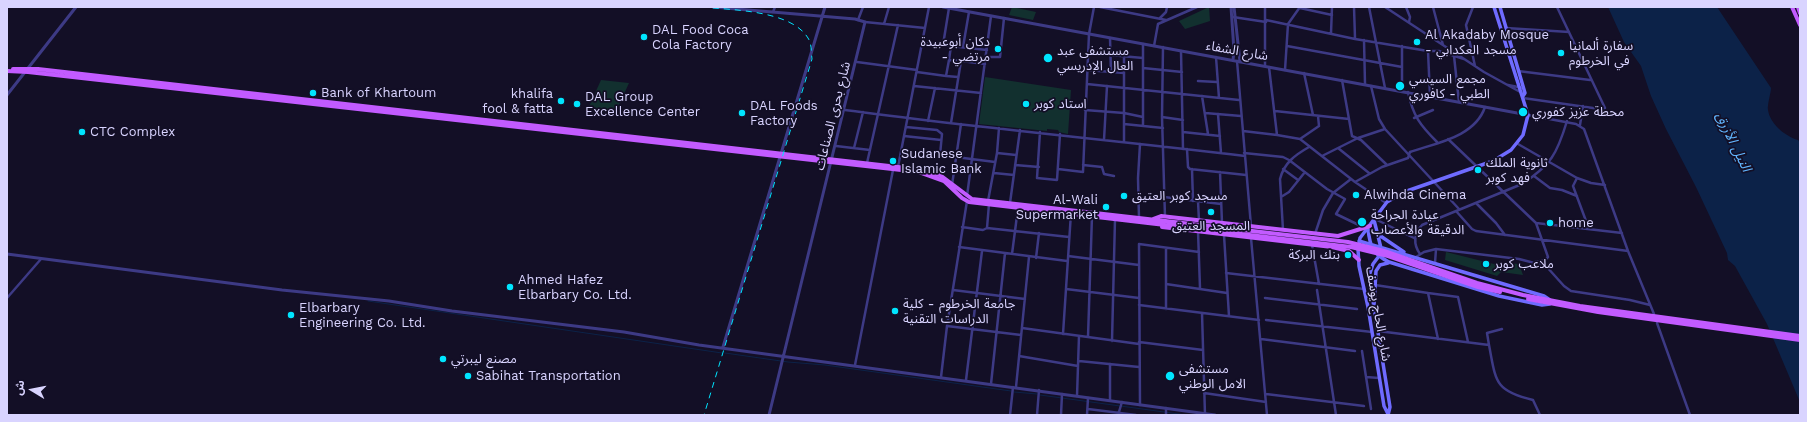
<!DOCTYPE html>
<html>
<head>
<meta charset="utf-8">
<style>
  body { margin:0 }
  #map { position:relative; width:1807px; height:422px; overflow:hidden; background:#130f26; font-family:"Work Sans","Noto Sans Arabic",sans-serif }
  canvas { display:block }
  .frame { position:absolute; inset:0; border:8px solid #d9d4ff; pointer-events:none }
  .north { position:absolute; left:12px; top:370px; width:40px; height:40px; -webkit-text-stroke:3px #130f26; paint-order:stroke; rotate:280deg; font-size:11px; font-weight:700; line-height:16px; text-align:center; color:#d9d4ff }
  .north::after { content:''; display:block; margin:auto; width:14px; height:18px; background:#d9d4ff; clip-path:polygon(50% 0,100% 100%,50% 72%,0 100%) }
</style>
</head>
<body>
<div id="map">
<canvas width="1807" height="422"></canvas>
<div class="frame"></div>
<div class="north">ش</div>
</div>
<script>
const c = document.querySelector('canvas').getContext('2d');
c.lineJoin = 'round';
function fill(path, color) {
  c.fillStyle = color;
  c.fill(path, 'evenodd');
}
function trace(path, color, width, dash) {
  c.strokeStyle = color;
  c.lineWidth = width;
  c.lineCap = dash ? 'butt' : 'round';
  c.setLineDash(dash || []);
  c.stroke(path);
}
function drawText(font, color, halo, rows, align = 'center') {
  c.font = font + ' "Work Sans","Noto Sans Arabic",sans-serif';
  c.lineWidth = 3.5;
  c.setLineDash([]);
  c.textBaseline = 'middle';
  c.strokeStyle = halo;
  c.fillStyle = color;
  for (const [text, x, y, turn = 0] of rows) {
    c.save();
    c.translate(x, y);
    c.rotate((+turn || 0) * Math.PI / 180);
    c.textAlign = isNaN(turn) ? turn : align;
    if (halo) c.strokeText(text, 0, 0);
    c.fillText(text, 0, 0);
    c.restore();
  }
}
const green = new Path2D(`
  M1012 7 1036 12 1033 20 1009 15Z
  M1209 7 1210 21 1185 29 1179 21Z
  M985 77 1071 90 1068 134 1059 132 1058 130 1047 129V131L979 124Z
  M601 80 629 83 615 114 587 111Z
  M1446 252 1494 264 1496 262 1519 264 1523 275 1501 272 1497 276 1445 260Z`);
const water = new Path2D(`
  M1608 7H1717L1771 88C1771 93 1767 105 1768 110 1770 124 1785 136 1798 140L1800 143V402L1767 324 1735 266 1728 260 1727 253 1696 187 1666 129 1651 96 1641 66 1624 42Z`);
const stream = new Path2D(`
  M368 301 722 353
  M725 353 788 362 825 365 1011 391
  M1014 392 1037 394
  M1040 395 1186 415`);
const minor = new Path2D(`
  M1100 7 1166 20
  M1265 7V66
  M1354 7 1355 38
  M1369 7 1385 88
  M1385 7 1484 72 1522 93
  M1406 7 1410 17 1409 22
  M1433 7 1443 45
  M1473 7 1466 25 1475 66
  M1300 8 1332 15
  M773 12 775 7
  M1233 17 1266 22
  M1160 18 1166 12 1167 7
  M858 20 863 7
  M1266 20 1355 39 1428 51H1439L1464 59
  M865 22 925 28
  M884 24 889 7
  M1506 28 1569 32
  M1331 33 1332 7
  M1110 38 1111 72
  M1364 40 1365 84
  M922 43 987 50
  M1143 44V126
  M943 45 949 8
  M1154 46 1158 24 1197 7
  M1287 46 1402 67
  M1402 46V91
  M963 47 969 12
  M1163 47 1162 117 1165 217
  M1181 51 1183 149
  M1428 51 1430 96
  M1110 55 1143 58
  M1124 56V142
  M1454 56 1459 102
  M986 57H1000L1004 18
  M1216 57 1219 98
  M949 60 951 46
  M1237 61 1251 226
  M857 62 917 70
  M1269 67 1277 135 1300 139 1355 182 1386 203
  M1143 68 1182 72
  M1087 70 1124 73
  M1285 70 1288 24 1300 7
  M1518 71 1590 80
  M917 72 946 76
  M1304 73 1313 115
  M958 77 946 76 949 60 961 61
  M1342 80 1352 136 1361 140 1387 165
  M1198 81 1217 82
  M1087 84 1239 100
  M1508 85 1523 88
  M914 86 981 93
  M1371 86 1379 119 1385 129 1459 209
  M1408 92C1413 116 1420 125 1437 142
  M1202 96 1208 134
  M1523 98 1600 109 1605 108 1557 7
  M845 110C978 128 1112 140 1245 156
  M1085 110 1124 113 1143 117
  M1275 111 1349 119
  M1205 113 1241 116
  M1218 114 1221 153
  M1528 115 1576 124 1584 129 1628 251 1654 314
  M1162 117 1183 120
  M1414 118 1433 110
  M928 121 935 88
  M951 123 961 61 985 64
  M1124 124 1163 128
  M1580 125 1583 106
  M906 127 937 130 942 134 940 155 995 162
  M1243 131 1277 135
  M1040 132 1037 178 1057 180 1060 134
  M1183 132 1220 136
  M904 136 941 140
  M1300 139 1319 126 1318 116
  M1448 139 1536 223 1548 257 1545 260 1535 262
  M1104 140 1107 86
  M1518 144 1577 178 1573 186 1589 229
  M836 146 870 150
  M854 148 863 112
  M1338 148 1369 173
  M1187 149 1188 167 1190 169 1246 175
  M997 153 1016 155
  M1244 153 1283 157 1289 160 1327 189 1345 199 1336 214 1363 227
  M1322 156 1358 138 1385 129
  M867 163 898 25
  M1015 165 1039 167
  M1083 165 1102 167 1104 174 1114 176
  M898 167 929 7
  M1058 169 1083 172 1089 34 1094 7
  M1192 169 1193 201
  M1283 169 1298 180
  M1220 172 1222 223
  M994 173 1014 175
  M1534 176 1550 188 1562 190 1577 196
  M1577 178 1591 183 1605 185
  M1355 182 1382 167 1408 158 1410 152C1436 143 1475 137 1485 107
  M952 185 961 124
  M967 196 991 16
  M1164 197 1221 204
  M1281 197 1289 192 1305 172
  M988 201 997 153 999 128
  M1198 201 1199 221
  M1010 203 1020 130
  M1476 203 1496 223 1505 235
  M989 204 987 228 1069 237
  M1456 211 1472 229 1476 231 1628 251
  M1139 218 1138 178 1140 144
  M1375 219 1414 238
  M1536 223 1622 233
  M962 227 983 230 987 228
  M1283 230 1280 179C1284 163 1295 155 1309 147
  M1198 231 1200 288
  M1315 234 1323 210 1333 193 1351 179
  M1224 235 1229 316
  M1251 238 1267 415
  M1312 245 1319 284
  M959 247 1067 261
  M1166 248V309
  M1012 254 1018 208
  M1420 254C1413 244 1414 234 1422 225L1522 184C1551 165 1557 154 1567 121
  M1068 256 1139 265
  M1416 257 1424 252 1436 249 1519 259 1546 266 1564 286 1571 291 1630 300 1650 305
  M1036 258 1039 233
  M1435 263 1436 249
  M1226 273 1364 289
  M1166 284 1227 293
  M1375 285 1428 293 1438 339
  M1066 289 1139 298
  M953 290 1025 299
  M1317 290 1336 415
  M1428 293 1458 297 1468 342
  M7 298 41 259
  M1265 298 1357 309
  M1139 305 1259 320
  M1202 313 1205 415
  M1266 320 1372 332
  M1657 323 1690 415
  M947 326 1021 335
  M1022 328 1139 344
  M1378 331 1489 345 1487 333 1502 329
  M1063 334 1071 213
  M1088 337 1092 216
  M1261 339 1355 351
  M1112 341 1115 219
  M1139 342 1203 350
  M1489 345C1496 381 1494 391 1533 400L1540 415
  M1362 351 1371 409
  M1019 356 1078 366
  M1079 361 1139 367
  M1110 364V400
  M855 365 893 170
  M941 377 947 326 967 201
  M1366 377 1379 378
  M966 380 982 251
  M991 384 1005 253
  M1016 387 1029 257
  M1204 393 1266 402
  M1266 394 1364 406
  M1077 396 1079 336
  M1140 405 1139 244 1199 252
  M1166 408V415
  M1088 409 1136 415
  M1010 415 1013 387
  M1037 415 1039 390
  M1061 415 1062 394
  M1087 415 1088 398
  M1118 415 1122 402`);
const tertiary = new Path2D(`
  M713 7 855 19 865 22 769 415
  M943 7 1528 115
  M1231 7 1234 51 1233 60
  M1234 7 1240 62
  M7 95 76 7
  M7 254 282 290 389 301 452 311 624 332 699 345 1215 415
  M723 347 825 7`);
const secondary = new Path2D(`
  M1500 7 1525 93 1523 96
  M1374 220 1381 248
  M1368 229C1370 247 1373 254 1389 262L1499 296 1542 305 1550 304
  M1379 235 1404 252
  M1359 241 1544 296 1550 300
  M1379 256 1373 264 1369 276 1390 407 1388 415
  M1374 305 1376 271 1380 265 1388 263
  M1388 414 1384 406 1368 307 1359 266 1358 249 1360 238 1387 202 1404 192 1493 161 1511 150 1523 135 1528 115 1494 7`);
const primary = new Path2D(`
  M1792 7 1800 25
  M1798 7 1800 13
  M13 69H38L898 167 928 171 940 175 972 199 1165 221
  M7 71 28 72 919 172 944 181 962 198 969 202 1165 225
  M1153 219 1161 216 1338 236 1370 226
  M1162 227 1332 247 1349 251 1359 260`);
const rail = new Path2D(`
  M702 7C731 10 791 10 808 38 812 44 811 52 812 59L704 415`);
const primaryBridge = new Path2D(`
  M1165 221 1348 242 1384 251 1477 283 1523 295 1580 306 1800 336
  M1165 225 1351 247 1388 256 1478 287 1500 292
  M1528 299 1598 312 1800 340`);
const markers = [
  [644,37,4,"#00e5ff"],
  [1417,42,4,"#00e5ff"],
  [998,49,4,"#00e5ff"],
  [1561,53,4,"#00e5ff"],
  [1048,58,5,"#00e5ff"],
  [1400,86,5,"#00e5ff"],
  [313,93,4,"#00e5ff"],
  [561,101,4,"#00e5ff"],
  [577,104,4,"#00e5ff"],
  [1026,104,4,"#00e5ff"],
  [1523,112,5,"#00e5ff"],
  [742,113,4,"#00e5ff"],
  [82,132,4,"#00e5ff"],
  [893,161,4,"#00e5ff"],
  [1478,170,4,"#00e5ff"],
  [1356,195,4,"#00e5ff"],
  [1124,196,4,"#00e5ff"],
  [1106,207,4,"#00e5ff"],
  [1211,212,4,"#00e5ff"],
  [1362,222,5,"#00e5ff"],
  [1550,223,4,"#00e5ff"],
  [1348,255,4,"#00e5ff"],
  [1486,264,4,"#00e5ff"],
  [510,287,4,"#00e5ff"],
  [895,311,4,"#00e5ff"],
  [291,315,4,"#00e5ff"],
  [443,359,4,"#00e5ff"],
  [468,376,4,"#00e5ff"],
  [1170,376,5,"#00e5ff"]
];
const poiNames = [
  ["DAL Food Coca",652,30],
  ["Cola Factory",652,45],
  ["Al Akadaby Mosque",1425,35],
  ["- مسجد العكدابي",1425,50],
  ["دكان أبوعبيدة",990,42,"right"],
  ["- مرتضي",990,57,"right"],
  ["سفارة ألمانيا",1569,46],
  ["في الخرطوم",1569,61],
  ["مستشفى عبد",1057,51],
  ["العال الإدريسي",1057,66],
  ["مجمع السيسي",1409,79],
  ["الطبي - كافوري",1409,94],
  ["Bank of Khartoum",321,93],
  ["khalifa",553,94,"right"],
  ["fool & fatta",553,109,"right"],
  ["DAL Group",585,97],
  ["Excellence Center",585,112],
  ["استاد كوبر",1034,104],
  ["DAL Foods",750,106],
  ["Factory",750,121],
  ["محطة عزيز كفوري",1532,112],
  ["CTC Complex",90,132],
  ["Sudanese",901,154],
  ["Islamic Bank",901,169],
  ["ثانوية الملك",1486,163],
  ["فهد كوبر",1486,178],
  ["Alwihda Cinema",1364,195],
  ["مسجد كوبر العتيق",1132,196],
  ["Al-Wali",1098,200,"right"],
  ["Supermarket",1098,215,"right"],
  ["عيادة الجراحة",1371,215],
  ["الدقيقة والأعصاب",1371,230],
  ["home",1558,223],
  ["المسجد العتيق",1211,226,"center"],
  ["بنك البركة",1340,255,"right"],
  ["ملاعب كوبر",1494,264],
  ["Ahmed Hafez",518,280],
  ["Elbarbary Co. Ltd.",518,295],
  ["جامعة الخرطوم - كلية",903,304],
  ["الدراسات التقنية",903,319],
  ["Elbarbary",299,308],
  ["Engineering Co. Ltd.",299,323],
  ["مصنع ليبرتي",451,359],
  ["مستشفى",1179,369],
  ["الامل الوطني",1179,384],
  ["Sabihat Transportation",476,376]
];
const streetNames = [
  ["شارع الشفاء",1237,51,10],
  ["شارع بحرى الصناعات",833,116,-76],
  ["شارع الحاج يوسف",1378,314,80]
];
const waterNames = [
  ["النيل الأزرق",1733,142,64]
];
fill(green, '#12302f');
fill(water, '#0c2248');
trace(stream, '#0c2248', 1);
trace(minor, '#3d3a85', 2.5);
trace(tertiary, '#3d3a85', 3);
trace(secondary, '#6f6bff', 3.5);
trace(primary, '#c25bff', 4);
trace(rail, '#00e5ff', 1, [6, 5]);
trace(primaryBridge, '#c25bff', 4);
for (const [x, y, r, color] of markers) {
  const dot = new Path2D();
  dot.arc(x, y, r, 0, 2 * Math.PI);
  c.fillStyle = color;
  c.fill(dot);
  trace(dot, '#130f26', 1.5);
}
drawText('13px', '#d9d4ff', '#130f26', poiNames, 'left');
drawText('13px', '#d9d4ff', '#130f26', streetNames);
drawText('italic 14px', '#62b6ff', '#130f26', waterNames);
</script>
</body>
</html>
